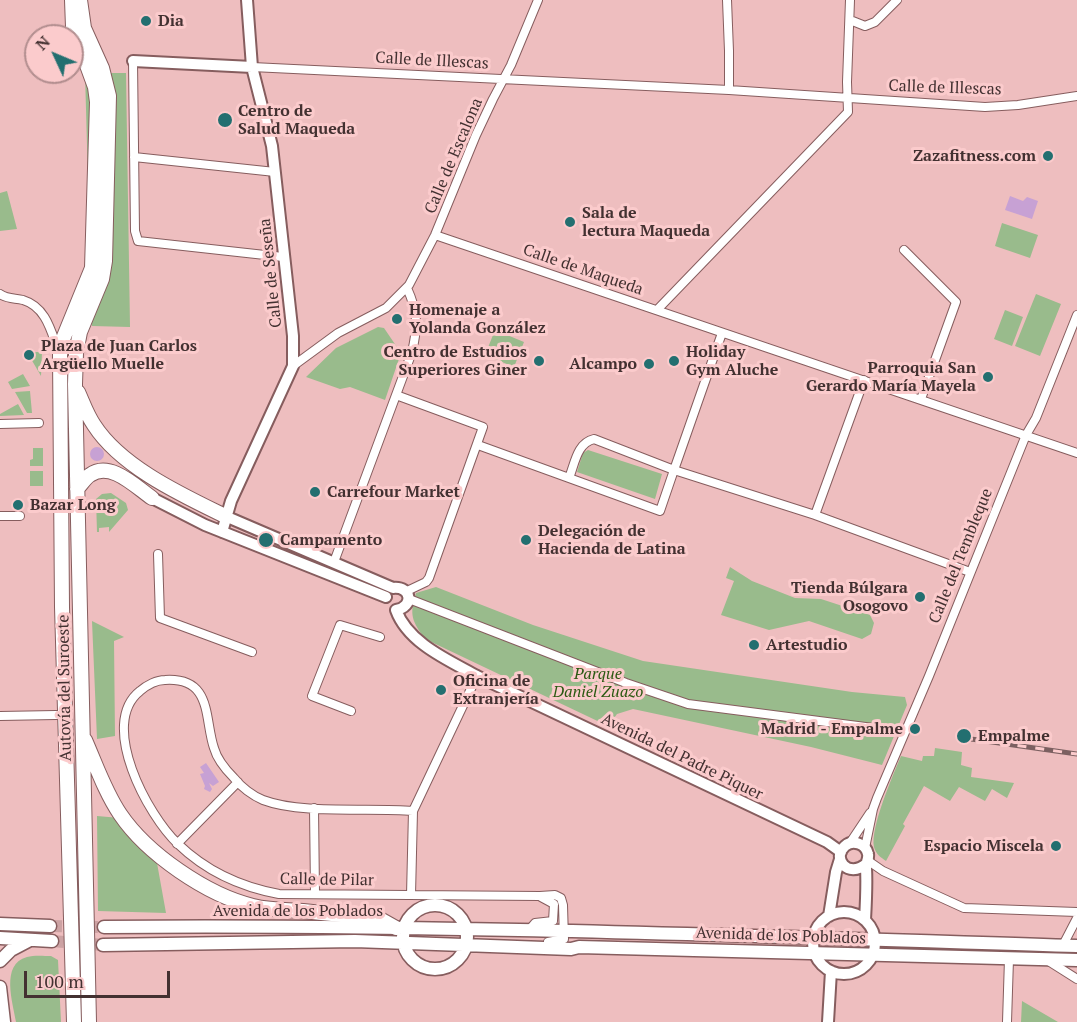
<!DOCTYPE html>
<html>
<head>
<meta charset="utf-8">
<style>
  body { margin:0 }
  #map { position:relative; width:1077px; height:1022px; overflow:hidden; background:#eebebf; font-family:"PT Serif",serif }
  canvas { display:block }
  .north { position:absolute; left:24px; top:24px; width:60px; height:60px; box-sizing:border-box; background:#fbcbcc; border:2px solid #b18d8e; border-radius:50%; rotate:314deg; font-size:16px; font-weight:700; line-height:24px; text-align:center; color:#433131 }
  .north::after { content:''; display:block; margin:auto; width:21px; height:27px; background:#236f70; clip-path:polygon(50% 0,100% 100%,50% 72%,0 100%) }
  .scale { position:absolute; left:24px; top:971px; width:146px; height:27px; box-sizing:border-box; border:3px solid #433131; border-top:0; padding-left:8px; font-size:18px; line-height:21px; white-space:nowrap; color:#433131; -webkit-text-stroke:4px #fbcbcc; paint-order:stroke }
</style>
</head>
<body>
<div id="map">
<canvas width="1077" height="1022"></canvas>
<div class="north">N</div>
<div class="scale">100 m</div>
</div>
<script>
const c = document.querySelector('canvas').getContext('2d');
c.lineJoin = 'round';
function fill(path, color) {
  c.fillStyle = color;
  c.fill(path, 'evenodd');
}
function trace(path, color, width, dash) {
  c.strokeStyle = color;
  c.lineWidth = width;
  c.lineCap = dash ? 'butt' : 'round';
  c.setLineDash(dash || []);
  c.stroke(path);
}
function drawText(font, color, halo, rows, align = 'center') {
  c.font = font + ' "PT Serif",serif';
  c.lineWidth = 6;
  c.setLineDash([]);
  c.textBaseline = 'middle';
  c.strokeStyle = halo;
  c.fillStyle = color;
  for (const [text, x, y, turn = 0] of rows) {
    c.save();
    c.translate(x, y);
    c.rotate((+turn || 0) * Math.PI / 180);
    c.textAlign = isNaN(turn) ? turn : align;
    if (halo) c.strokeText(text, 0, 0);
    c.fillText(text, 0, 0);
    c.restore();
  }
}
const green = new Path2D(`
  M85 73H126L130 327 92 326Z
  M7 191 17 229 0 231V193Z
  M1002 223 1038 235 1030 258 995 246Z
  M1036 294 1061 304 1040 356 1015 346Z
  M1005 310 1023 317 1012 346 994 339Z
  M378 327 384 328 401 353 385 400 350 387 340 389 306 377 336 348Z
  M495 330 524 342 514 367 485 355Z
  M27 352H42L41 376Z
  M23 374 30 386 12 389 8 382Z
  M30 391 32 413H27L15 392Z
  M18 404 24 415 0 416V414Z
  M33 448H43V466H30V460L33 459Z
  M588 450 662 474 655 499 577 472 583 453Z
  M30 471H43V486H30Z
  M111 493 126 503 128 510 109 532V527L99 528V532H97L96 499 102 494Z
  M730 567 752 581 795 598 821 599 870 615 874 623 871 634 862 639 809 621 769 630 721 615 734 581 726 578Z
  M436 587 533 625 643 661 852 692 905 697 907 705 882 765 811 747 633 709 617 714 608 726 425 639C412 621 409 615 416 593Z
  M92 621 124 637 114 641 115 736 97 739Z
  M935 748 962 752 961 765 972 768 971 777 1014 783 1007 798 992 789 985 801 959 787 950 801 924 786 903 824 905 826 886 861C880 857 876 854 874 847 870 828 893 775 901 756L922 761 923 756H934Z
  M97 816 120 818 157 863 166 913 98 911Z
  M51 956 58 960 61 1022H16C13 1003 0 964 27 957 34 955 44 956 51 956Z
  M1022 1001 1058 1022H1021Z`);
const water = new Path2D(`
  M1010 196 1023 201 1027 197 1038 201 1032 219 1005 210Z
  M90 454a7 7 0 1 1 14 0a7 7 0 1 1-14 0Z
  M206 763 219 782 213 786 209 783 212 789 210 792 204 789 205 786 200 774 204 773 200 767Z`);
const primaryTunnel = new Path2D(`
  M50 926 104 927
  M52 941 103 945`);
const street = new Path2D(`
  M727 0 729 51V90
  M850 20 865 26 875 22 897 0
  M133 61 135 231 138 241 283 257
  M252 67 729 90 985 107 1018 105 1077 96
  M134 157 275 172
  M435 235 1077 453
  M904 250 956 302 921 399
  M0 294C7 299 15 298 23 300 46 307 51 331 58 350
  M657 310 848 112 847 82 850 0
  M722 333 674 470 815 515 864 380
  M293 366 338 333 386 308 409 285 435 235 476 135 493 99 511 65 538 0
  M396 395 483 427 429 578 426 582 407 591
  M0 424 39 423
  M478 445 660 511 674 470 594 439C577 443 575 463 569 478
  M815 515 970 572
  M0 516H20
  M158 554 160 618 252 652
  M334 562 412 352C418 326 418 312 407 288
  M409 599 626 683 688 704 904 732
  M351 711 312 696 340 625 380 637
  M0 716 56 715
  M314 808 315 893
  M413 811C369 807 303 815 263 800 253 796 241 787 234 778 226 770 217 759 214 748 204 719 213 677 165 680 157 680 147 685 140 691 98 724 148 816 178 844 206 871 241 887 279 894L540 896 555 895 561 898 563 905 564 939 548 942
  M850 843 870 813
  M177 844 238 782
  M865 848 873 809 877 798 929 676 1026 435 1036 418 1077 315
  M867 860 883 871 964 908 1077 912
  M411 895 413 811 477 676
  M529 930 535 923 553 921 554 904 541 897
  M1063 945 1077 918
  M1047 960 1077 979
  M1007 1022 1009 959`);
const secondary = new Path2D(`
  M133 61 252 67
  M152 498 205 525 386 597
  M225 516 393 588C412 586 414 607 396 610
  M222 532 231 501 293 366V336L272 146 252 67 247 0
  M396 610C408 643 448 660 477 676L827 842 841 852
  M813 943a31 31 0 1 1 62 0a31 31 0 1 1-62 0Z
  M829 916 836 872 840 859
  M865 920C866 902 867 885 866 868 866 863 869 858 868 854 866 844 853 839 845 846 831 858 848 879 866 864
  M828 1022 831 971`);
const primary = new Path2D(`
  M403 937a32 32 0 1 1 64 0a32 32 0 1 1-64 0Z
  M0 924 50 926
  M104 927C428 924 753 936 1077 946
  M0 938 52 941
  M103 945 355 941 571 949 579 947 1077 960
  M0 961 11 950 30 940
  M0 987 4 1022`);
const highway = new Path2D(`
  M72 0 73 27 95 87 97 102 92 268 63 339 60 355 62 607 74 1022
  M80 0 84 28 102 68 109 96 105 261 102 279 80 332 76 353 75 384 89 1022
  M78 392C83 403 87 415 94 425 121 467 182 495 225 516
  M77 489C81 485 85 478 90 475 110 460 136 487 152 498
  M85 740C96 765 105 792 120 814 147 854 207 895 253 906 269 910 286 910 303 911 329 914 354 916 380 919L396 928`);
const rail = new Path2D(`
  M964 738 1077 754`);
const markers = [
  [146,21,6,"#236f70"],
  [225,120,8,"#236f70"],
  [1048,156,6,"#236f70"],
  [570,222,6,"#236f70"],
  [397,319,6,"#236f70"],
  [29,355,6,"#236f70"],
  [539,361,6,"#236f70"],
  [674,361,6,"#236f70"],
  [649,364,6,"#236f70"],
  [988,377,6,"#236f70"],
  [315,492,6,"#236f70"],
  [18,505,6,"#236f70"],
  [266,540,8,"#236f70"],
  [526,540,6,"#236f70"],
  [920,597,6,"#236f70"],
  [754,645,6,"#236f70"],
  [441,690,6,"#236f70"],
  [915,729,6,"#236f70"],
  [964,736,8,"#236f70"],
  [1056,846,6,"#236f70"]
];
const poiNames = [
  ["Dia",158,21],
  ["Centro de",238,111],
  ["Salud Maqueda",238,129],
  ["Zazafitness.com",1036,156,"right"],
  ["Sala de",582,213],
  ["lectura Maqueda",582,231],
  ["Homenaje a",409,310],
  ["Yolanda González",409,328],
  ["Plaza de Juan Carlos",41,346],
  ["Argüello Muelle",41,364],
  ["Centro de Estudios",527,352,"right"],
  ["Superiores Giner",527,370,"right"],
  ["Holiday",686,352],
  ["Gym Aluche",686,370],
  ["Alcampo",637,364,"right"],
  ["Parroquia San",976,368,"right"],
  ["Gerardo María Mayela",976,386,"right"],
  ["Carrefour Market",327,492],
  ["Bazar Long",30,505],
  ["Delegación de",538,531],
  ["Hacienda de Latina",538,549],
  ["Campamento",280,540],
  ["Tienda Búlgara",908,588,"right"],
  ["Osogovo",908,606,"right"],
  ["Artestudio",766,645],
  ["Oficina de",453,681],
  ["Extranjería",453,699],
  ["Madrid - Empalme",903,729,"right"],
  ["Empalme",978,736],
  ["Espacio Miscela",1044,846,"right"]
];
const streetNames = [
  ["Calle de Illescas",432,61,3],
  ["Calle de Illescas",945,88,2],
  ["Calle de Escalona",454,156,-67],
  ["Calle de Maqueda",583,270,19],
  ["Calle de Seseña",271,273,-96],
  ["Calle del Tembleque",961,556,-68],
  ["Autovía del Suroeste",65,688,-91],
  ["Avenida del Padre Piquer",682,757,26],
  ["Calle de Pilar",327,880,1],
  ["Avenida de los Poblados",298,911],
  ["Avenida de los Poblados",781,936,2]
];
const parkNames = [
  ["Parque",598,674],
  ["Daniel Zuazo",598,692]
];
fill(green, '#99bb8c');
fill(water, '#c7a1d4');
trace(primaryTunnel, '#cca2a3', 12, [12, 6]);
trace(street, '#865d5e', 10);
trace(secondary, '#865d5e', 14);
trace(primary, '#865d5e', 15);
trace(highway, '#865d5e', 16);
trace(street, '#fff', 8);
trace(secondary, '#fff', 10);
trace(primary, '#fff', 12);
trace(highway, '#fff', 14);
trace(rail, '#7c6061', 5);
trace(rail, '#fbcbcc', 3, [9]);
for (const [x, y, r, color] of markers) {
  const dot = new Path2D();
  dot.arc(x, y, r, 0, 2 * Math.PI);
  c.fillStyle = color;
  c.fill(dot);
  trace(dot, '#fbcbcc', 2);
}
drawText('bold 16px', '#433131', '#fbcbcc', poiNames, 'left');
drawText('16px', '#433131', '#fbcbcc', streetNames);
drawText('italic 16px', '#2a5911', '#fbcbcc', parkNames);
</script>
</body>
</html>
